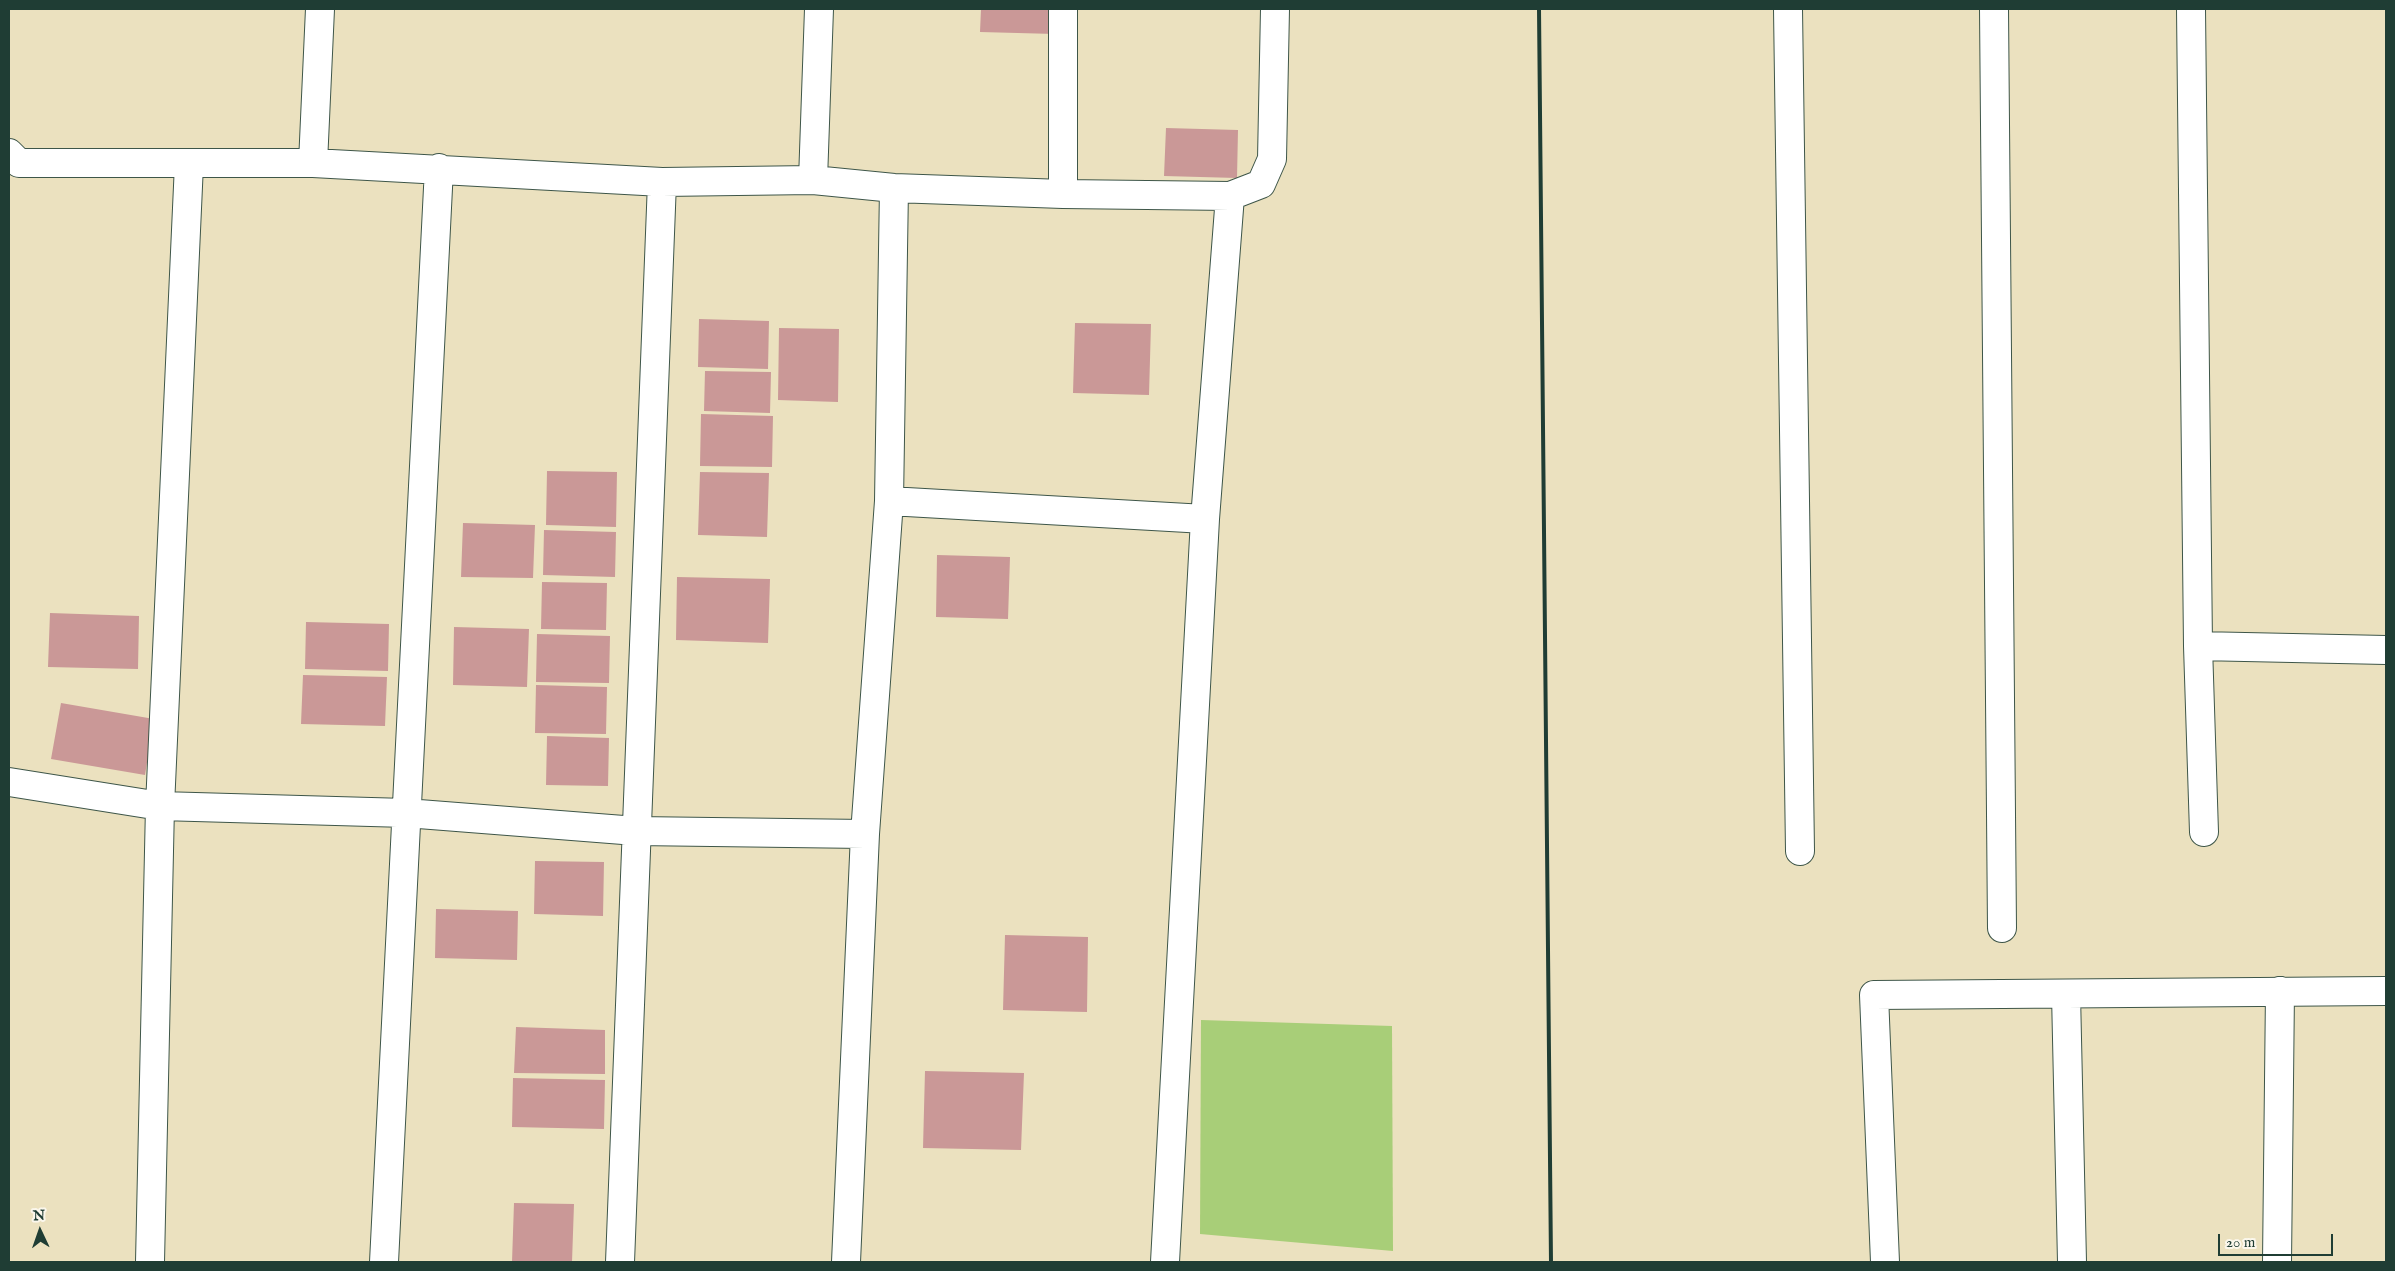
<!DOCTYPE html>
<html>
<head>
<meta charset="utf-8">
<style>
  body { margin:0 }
  #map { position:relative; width:2395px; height:1271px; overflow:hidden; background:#ebe1bf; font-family:"IM FELL English",serif }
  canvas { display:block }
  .frame { position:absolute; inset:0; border:10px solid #1f3d34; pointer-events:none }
  .north { position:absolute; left:15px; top:1206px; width:50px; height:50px; -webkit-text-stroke:4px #fbf7ec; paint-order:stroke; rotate:357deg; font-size:14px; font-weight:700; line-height:20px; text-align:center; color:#1f3d34 }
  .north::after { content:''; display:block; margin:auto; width:18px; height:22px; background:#1f3d34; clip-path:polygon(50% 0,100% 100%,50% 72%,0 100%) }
  .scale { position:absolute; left:2218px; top:1234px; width:115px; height:22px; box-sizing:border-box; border:2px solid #1f3d34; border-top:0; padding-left:6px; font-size:15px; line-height:18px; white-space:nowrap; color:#1f3d34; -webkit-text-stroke:4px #fbf7ec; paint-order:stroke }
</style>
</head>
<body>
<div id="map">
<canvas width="2395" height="1271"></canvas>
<div class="frame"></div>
<div class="north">N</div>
<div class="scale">20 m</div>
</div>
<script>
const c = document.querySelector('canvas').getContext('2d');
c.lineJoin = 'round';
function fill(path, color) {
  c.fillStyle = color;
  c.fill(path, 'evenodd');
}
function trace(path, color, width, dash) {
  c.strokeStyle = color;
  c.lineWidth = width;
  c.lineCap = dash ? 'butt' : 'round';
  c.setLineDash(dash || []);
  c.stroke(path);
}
const green = new Path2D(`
  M1201 1020 1392 1026 1393 1251 1200 1234Z`);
const building = new Path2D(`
  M981 9H1056L1055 34 980 32Z
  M1166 128 1238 130 1237 178 1164 176Z
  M699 319 769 321 768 369 698 367Z
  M1075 323 1151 324 1149 395 1073 393Z
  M779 328 839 329 838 402 778 400Z
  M705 371 771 372 770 413 704 411Z
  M701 414 773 416 772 467 700 466Z
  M547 471 617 472 616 527 546 525Z
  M700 472 769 473 767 537 698 535Z
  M463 523 535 525 533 578 461 577Z
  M544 530 616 532 615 577 543 575Z
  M937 555 1010 557 1008 619 936 617Z
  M677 577 770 579 768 643 676 640Z
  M542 582 607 583 606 630 541 629Z
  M50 613 139 616 138 669 48 667Z
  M306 622 389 624 388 671 305 669Z
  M454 627 529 629 527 687 453 685Z
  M537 634 610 636 609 683 536 682Z
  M303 675 387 677 385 726 301 724Z
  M536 685 607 687 606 734 535 733Z
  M61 703 154 719 145 775 51 759Z
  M547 736 609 738 608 786 546 785Z
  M535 861 604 862 603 916 534 914Z
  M436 909 518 911 517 960 435 958Z
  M1005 935 1088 937 1087 1012 1003 1010Z
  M516 1027 605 1030V1074L514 1073Z
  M925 1071 1024 1073 1021 1150 923 1148Z
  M513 1078 605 1080 604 1129 512 1127Z
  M514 1203 574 1204 572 1262H512Z`);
const street = new Path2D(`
  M1788 9 1800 851
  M1994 9 2002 928
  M2191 9 2198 646 2204 832
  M9 153 19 163H313L662 182 813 180 894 188 1063 194 1230 196 1261 184 1272 159 1275 9
  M313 163 320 9
  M813 180 819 9
  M1063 194V9
  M889 501 1205 519
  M2198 646 2386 650
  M9 782 160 806 406 813 636 831 865 834
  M2066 994 2072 1262
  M150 1262 160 806 189 164
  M384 1262 439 168
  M620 1262 662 182
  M846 1262 865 834 889 501 894 188
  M1165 1262 1205 519 1230 196
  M1885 1262 1874 995 2386 991
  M2277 1262 2280 991`);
const rail = new Path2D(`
  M1539 9 1551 1262`);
fill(green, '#a8ce78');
fill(building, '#ca9897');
trace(street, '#3e5649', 30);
trace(street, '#fff', 28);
trace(rail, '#1f3d34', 4);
</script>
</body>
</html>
